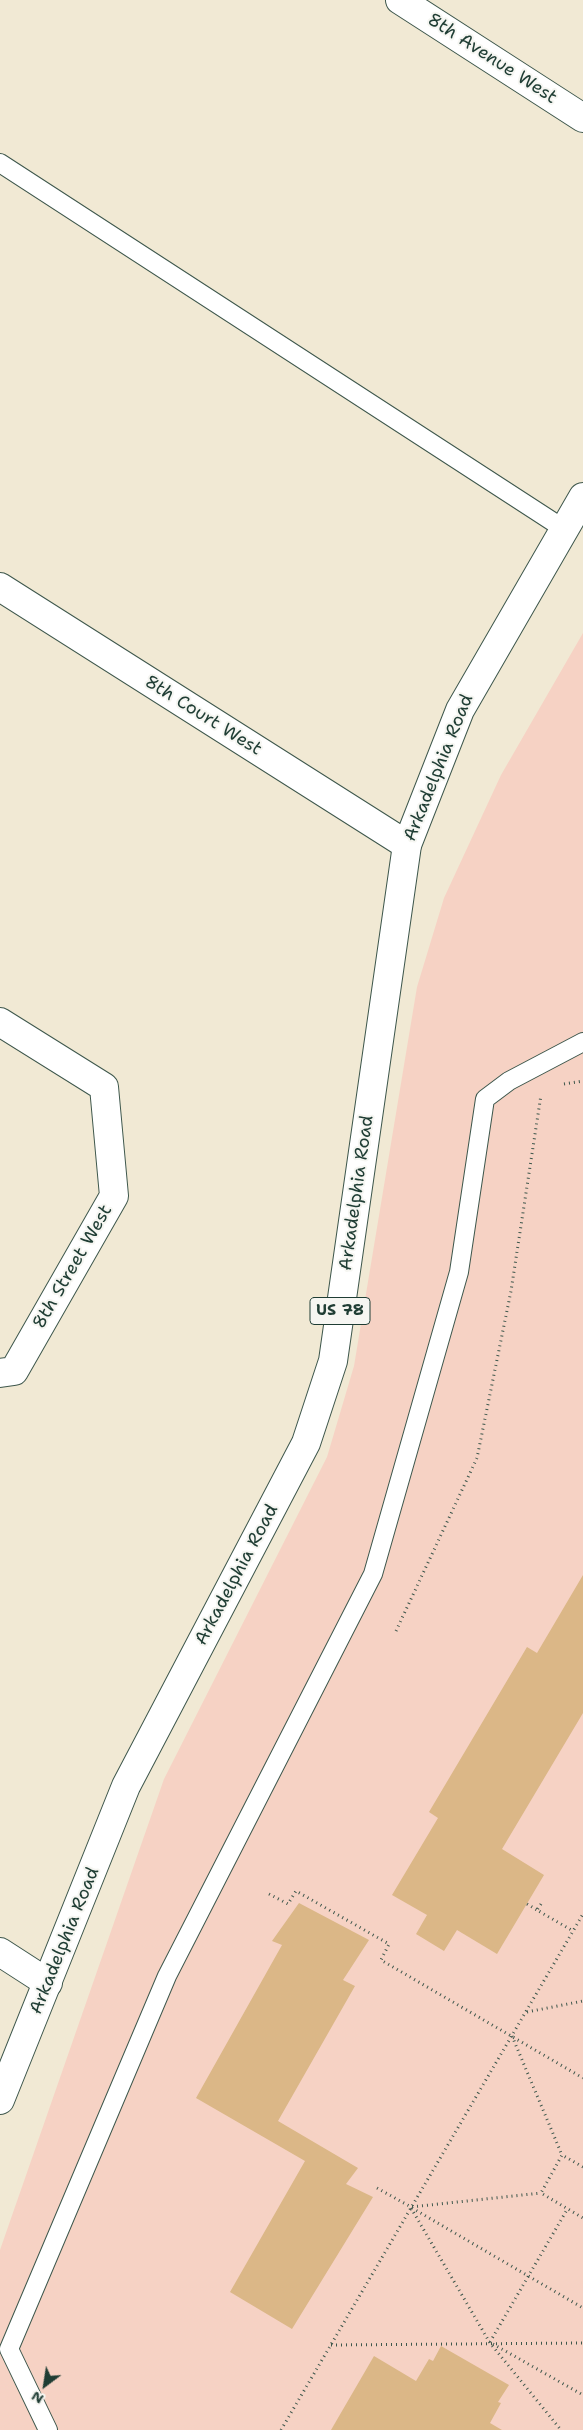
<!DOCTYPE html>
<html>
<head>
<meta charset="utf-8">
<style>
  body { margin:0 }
  #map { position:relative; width:583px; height:2430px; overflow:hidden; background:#f1e9d4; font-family:"Shantell Sans",sans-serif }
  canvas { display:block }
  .north { position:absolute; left:20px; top:2360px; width:50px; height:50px; -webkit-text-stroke:4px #f6f6f2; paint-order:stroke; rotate:211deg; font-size:14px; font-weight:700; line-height:20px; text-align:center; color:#1f3d34 }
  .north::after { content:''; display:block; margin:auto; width:18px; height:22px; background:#1f3d34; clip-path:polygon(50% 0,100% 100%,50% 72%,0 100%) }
</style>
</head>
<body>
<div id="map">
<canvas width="583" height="2430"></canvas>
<div class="north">N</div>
</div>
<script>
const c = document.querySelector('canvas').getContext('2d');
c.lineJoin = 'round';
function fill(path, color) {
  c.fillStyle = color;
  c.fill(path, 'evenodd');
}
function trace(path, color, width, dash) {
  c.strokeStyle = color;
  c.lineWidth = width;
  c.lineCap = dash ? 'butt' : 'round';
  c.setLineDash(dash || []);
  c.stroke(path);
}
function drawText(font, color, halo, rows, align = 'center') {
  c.font = font + ' "Shantell Sans",sans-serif';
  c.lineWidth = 4;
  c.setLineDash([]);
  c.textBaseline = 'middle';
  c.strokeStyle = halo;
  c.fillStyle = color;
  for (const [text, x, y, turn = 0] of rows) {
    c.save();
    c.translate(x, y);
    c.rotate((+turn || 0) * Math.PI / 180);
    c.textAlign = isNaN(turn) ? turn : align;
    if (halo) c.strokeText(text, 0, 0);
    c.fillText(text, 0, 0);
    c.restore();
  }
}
const built = new Path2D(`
  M583 633V2430H0V2250L164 1779 327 1457 354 1366 417 987 444 898 501 775Z`);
const building = new Path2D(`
  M583 1575V1713L502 1849 544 1875 497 1954 457 1930 444 1951 416 1934 427 1915 392 1895 438 1818 429 1812 527 1647 537 1653Z
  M299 1903 369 1940 343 1980 355 1986 278 2121 358 2168 346 2184 373 2197 292 2329 230 2292 305 2161 196 2098 282 1945 272 1941Z
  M441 2346 509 2385 498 2402 501 2403 490 2423 502 2430H331L374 2356 416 2381 429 2359 433 2361Z`);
const path = new Path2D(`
  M564 1084 583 1081
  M396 1631 477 1458 511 1291 541 1095
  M269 1894 288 1904 296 1891 389 1944 381 1960 583 2078
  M527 1904 537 1910
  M541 1904 537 1910 573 1931
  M527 2012 583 2001
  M512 2036 562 2155
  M583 2167 562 2155 541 2193 583 2218
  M377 2188 411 2207 541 2193
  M411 2208 490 2343 561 2430
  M412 2208 583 2308
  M490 2342 568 2208
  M493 2344 583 2395
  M331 2345 583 2343
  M281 2430 583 1914`);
const service = new Path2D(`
  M0 163 564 529
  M48 2430 9 2349 167 1976 373 1574 459 1272 485 1099 509 1081 583 1042`);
const minor = new Path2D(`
  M0 587 407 845
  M0 1022 104 1087 114 1196 14 1371 0 1373
  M0 1952 48 1983`);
const secondary = new Path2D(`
  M400 0 583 118`);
const primary = new Path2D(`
  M0 2100 126 1786 306 1443 333 1361 407 845 460 710 583 497`);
const shields = [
  [340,1311,60]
];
const shieldNames = [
  ["US 78",340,1311]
];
const streetNames = [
  ["8th Avenue West",492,59,33],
  ["8th Court West",203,716,32],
  ["Arkadelphia Road",439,768,-68],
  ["Arkadelphia Road",357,1193,-82],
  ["8th Street West",73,1267,-60],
  ["Arkadelphia Road",237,1575,-62],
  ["Arkadelphia Road",65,1941,-68]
];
fill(built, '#f6d2c4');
fill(building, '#dbb787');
trace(service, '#3e574c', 20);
trace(minor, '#3e574c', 30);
trace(secondary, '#3e574c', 30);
trace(primary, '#3e574c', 30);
trace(path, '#3e574c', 3, [1, 4]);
trace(service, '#fff', 18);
trace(minor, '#fff', 28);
trace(secondary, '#fff', 28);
trace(primary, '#fff', 28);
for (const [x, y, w] of shields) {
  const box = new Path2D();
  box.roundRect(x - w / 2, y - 13.5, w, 27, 4);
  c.fillStyle = '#f6f6f2';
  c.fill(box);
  trace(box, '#1f3d34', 1);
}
drawText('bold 16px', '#1f3d34', null, shieldNames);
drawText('18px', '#1f3d34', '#f6f6f2', streetNames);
</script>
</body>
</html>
